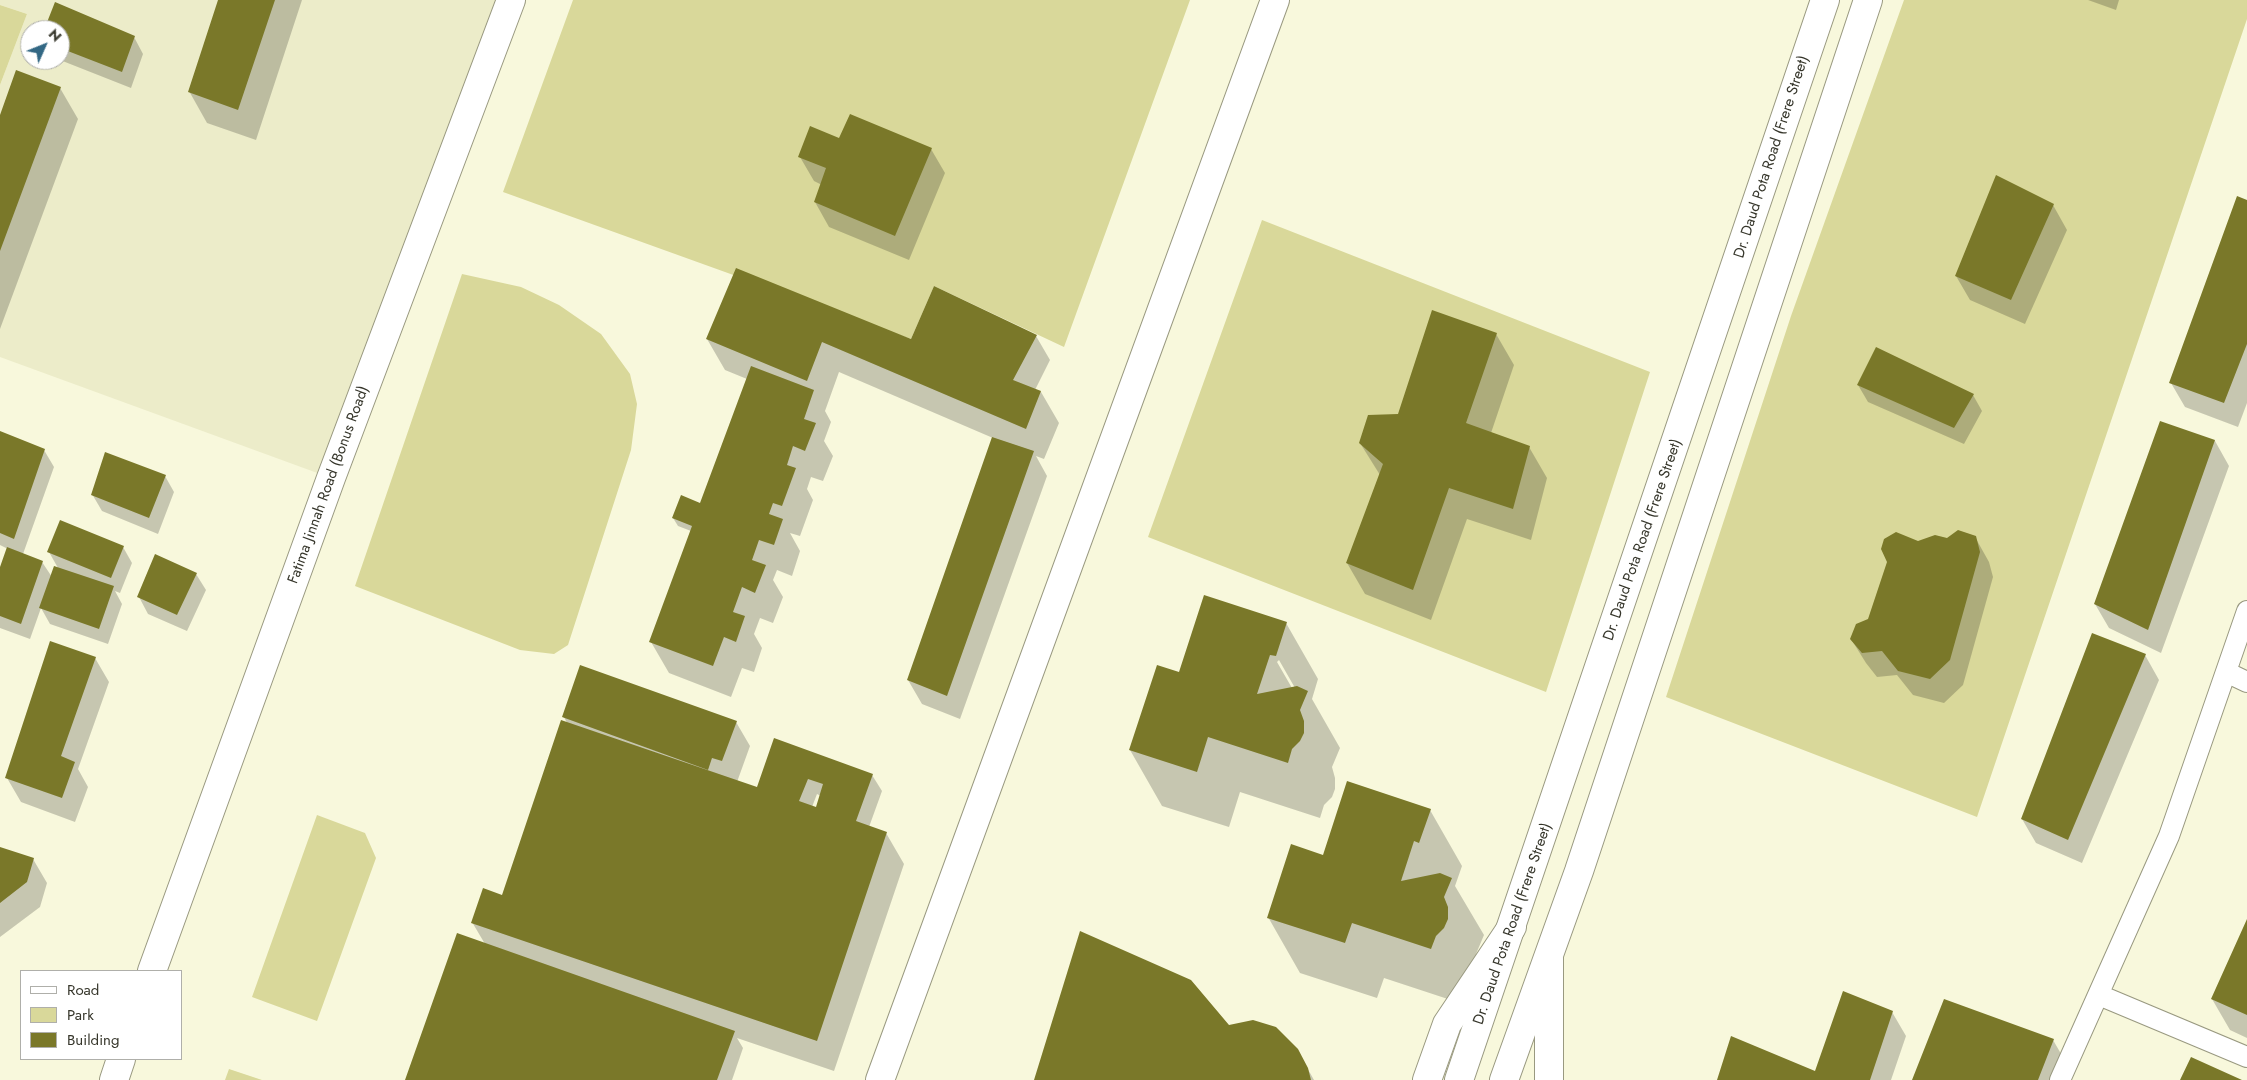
<!DOCTYPE html>
<html>
<head>
<meta charset="utf-8">
<style>
  body { margin:0 }
  #map { position:relative; width:2247px; height:1080px; overflow:hidden; background:#f8f8dc; font-family:Jost,sans-serif }
  canvas { display:block }
  .legend { position:absolute; left:20px; top:970px; width:162px; height:90px; box-sizing:border-box; background:#fff; border:1px solid #afafaa; margin:0; padding:6px 9px; list-style:none; font-size:15px; color:#36362b }
  .legend li { display:flex; align-items:center; gap:10px; height:25px }
  .legend b { width:25px; border:1px solid #afafaa }
  .north { position:absolute; left:20px; top:20px; width:50px; height:50px; box-sizing:border-box; background:#fff; border:1px solid #afafaa; border-radius:50%; rotate:46deg; font-size:14px; font-weight:700; line-height:20px; text-align:center; color:#36362b }
  .north::after { content:''; display:block; margin:auto; width:18px; height:22px; background:#336884; clip-path:polygon(50% 0,100% 100%,50% 72%,0 100%) }
</style>
</head>
<body>
<div id="map">
<canvas width="2247" height="1080"></canvas>
<ul class="legend">
<li><b style="height:6px;background:#fff"></b>Road</li>
<li><b style="height:14px;background:#d9d89a"></b>Park</li>
<li><b style="height:14px;background:#7a7829"></b>Building</li>
</ul>
<div class="north">N</div>
</div>
<script>
const c = document.querySelector('canvas').getContext('2d');
c.lineJoin = 'round';
function fill(path, color) {
  c.fillStyle = color;
  c.fill(path, 'evenodd');
}
function trace(path, color, width, dash) {
  c.strokeStyle = color;
  c.lineWidth = width;
  c.lineCap = dash ? 'butt' : 'round';
  c.setLineDash(dash || []);
  c.stroke(path);
}
function drawText(font, color, halo, rows, align = 'center') {
  c.font = font + ' Jost,sans-serif';
  c.lineWidth = 5;
  c.setLineDash([]);
  c.textBaseline = 'middle';
  c.strokeStyle = halo;
  c.fillStyle = color;
  for (const [text, x, y, turn = 0] of rows) {
    c.save();
    c.translate(x, y);
    c.rotate((+turn || 0) * Math.PI / 180);
    c.textAlign = isNaN(turn) ? turn : align;
    if (halo) c.strokeText(text, 0, 0);
    c.fillText(text, 0, 0);
    c.restore();
  }
}
const built = new Path2D(`
  M0 0H511L331 478 0 357V85L27 14 0 5ZM30 30H60V60H30Z`);
const green = new Path2D(`
  M573 0H1190L1064 347 934 286 911 339 503 192Z
  M1904 0H2247V19L1977 817 1666 697 1791 316Z
  M0 5 27 14 0 85Z
  M1262 220 1650 372 1546 692 1148 537Z
  M462 274 521 287 559 305 601 334 630 374 637 404 631 450 568 645 554 654 520 650 355 586Z
  M317 815 365 833 376 858 317 1021 252 997Z
  M229 1069 262 1080H225Z`);
const shadow = new Path2D(`
  M219 0H302L256 140 207 123 189 91Z
  M2088 0H2119L2116 10Z
  M56 3 134 37 143 54 131 88 60 60V30H45Z
  M60 88 78 119 0 329V118Z
  M840 139 931 149 945 173 909 260 829 227 815 202 822 185 814 181 800 157Z
  M2247 201V403L2238 427 2185 407 2171 383Z
  M2053 205 2067 230 2025 324 1970 300 1956 276Z
  M1496 334 1514 365 1491 433 1529 447 1547 478 1531 540 1467 519 1431 620 1365 594 1347 563 1380 475 1360 443 1399 415Z
  M1036 336 1050 360 1035 390 1041 392 1059 423 1044 459 1036 456 1047 476 960 719 922 704 908 680 993 438 839 372 825 411 831 422 824 441 833 456 823 481 811 477 807 489 813 500 800 536 790 533 800 551 792 576 777 570 773 580 783 597 773 623 760 618 754 634 762 648 754 672 742 668 731 697 669 673 651 642 691 531 678 526 673 518 701 505 747 379 725 370 707 339 912 340Z
  M1858 385 1973 395 1982 411 1964 444 1868 402Z
  M2161 422 2215 441 2229 466 2161 653 2109 628 2095 604Z
  M0 435 44 450 54 467 23 554 42 562 52 577 58 568 49 552 123 547 132 563 120 593 115 591 122 604 108 644 50 624 41 608 30 639 0 628V571L8 549 0 545Z
  M165 476 174 492 158 534 102 511 92 494Z
  M1975 537 1989 562 1993 577 1963 685 1944 703 1913 695 1897 675 1877 677 1866 663 1851 639 1869 620 1918 543Z
  M196 574 206 590 187 631 148 614 139 597Z
  M1286 623 1318 679 1312 699 1340 748 1332 767 1335 778V789L1332 797 1324 805 1320 818 1240 792 1229 827 1162 806 1130 750 1180 674ZM1279 660 1295 688H1292L1277 662Z
  M2145 655 2159 680 2082 863 2036 843 2022 819Z
  M95 658 109 682 78 769 88 787 75 822 21 802 7 778Z
  M564 717 736 722 750 746 737 782 758 789 775 740 872 775 882 791 869 827 886 833 904 864 834 1071 737 1038 743 1048 732 1080H407L485 944 472 922 503 896 567 723ZM817 794 821 796 819 810 812 807Z
  M1430 810 1462 866 1455 886 1484 935 1476 954 1479 964 1463 1004 1384 978 1377 998 1300 973 1268 917 1324 857Z
  M0 848 33 859 47 883 40 907 0 937Z
  M2247 922V1038L2230 1030 2212 999Z
  M1892 1012 1906 1036 1891 1080H1718L1816 1072Z
  M1253 1021 1276 1028 1297 1050 1314 1080H1036Z
  M2053 1040 2071 1071 2067 1080H1913Z`);
const building = new Path2D(`
  M218 0H275L238 110 188 92Z
  M55 2 135 36 122 72 60 48V30H44Z
  M16 70 61 87 0 251V115Z
  M850 114 932 148 895 236 814 202 826 168 798 157 810 126 839 138Z
  M1996 175 2054 204 2011 300 1955 276Z
  M2237 196 2247 200V344L2224 403 2169 383Z
  M736 268 911 339 934 286 1037 335 1013 380 1041 391 1026 429 822 342 807 381 706 339Z
  M1432 310 1497 333 1466 423 1530 446 1513 509 1449 488 1413 590 1346 563 1383 464 1359 443 1368 415 1398 414Z
  M1876 347 1974 394 1954 428 1857 385Z
  M751 366 814 390 804 419 816 423 805 451 793 446 787 465 796 468 782 506 773 503 769 514 783 519 774 545 759 540 752 560 766 565 755 593 742 587 733 612 745 616 736 642 724 637 713 666 649 642 692 526 672 518 681 495 700 503Z
  M2160 421 2215 440 2148 630 2094 604Z
  M0 431 45 449 14 539 0 533Z
  M992 437 1034 451 947 696 907 680Z
  M105 452 166 475 149 518 91 495Z
  M60 520 124 546 111 578 47 552Z
  M1958 530 1976 536 1980 552 1950 660 1930 679 1898 671 1882 651 1862 653 1850 639 1856 624 1868 619 1887 562 1881 549 1884 539 1896 532 1918 541 1935 535 1947 538Z
  M7 547 43 561 21 624 0 616V567Z
  M155 554 197 573 177 615 137 597Z
  M54 566 114 586 99 629 39 608Z
  M1204 595 1287 622 1276 656 1270 655 1257 694 1297 686 1308 691 1300 710 1304 721V733L1300 741 1292 749 1288 763 1208 737 1197 772 1129 750 1157 665 1179 672Z
  M2092 633 2146 654 2068 840 2021 819Z
  M50 641 96 657 61 756 75 762 62 798 5 778Z
  M580 665 737 721 722 761 712 758 708 770 562 717Z
  M561 720 757 787 774 738 873 774 856 821 887 832 817 1041 471 923 483 888 502 895ZM808 779 823 784 816 807 799 801Z
  M1347 781 1431 809 1419 843 1414 841 1401 881 1440 873 1452 878 1444 897 1448 907V919L1444 928 1436 936 1431 949 1352 923 1345 943 1267 918 1291 844 1323 855Z
  M0 847 34 858 27 882 0 903Z
  M2247 919V1015L2211 999Z
  M1080 931 1191 980 1229 1025 1253 1020 1276 1027 1298 1049 1308 1068 1311 1080H1034Z
  M457 933 735 1031 717 1080H405Z
  M1843 991 1893 1011 1870 1080H1717L1731 1036 1815 1071Z
  M1944 999 2054 1039 2038 1080H1912Z
  M2191 1057 2242 1080H2180Z`);
const lane = new Path2D(`
  M2226 672 2247 682
  M2099 995 2247 1057
  M2060 1080 2169 836 2247 611`);
const secondary = new Path2D(`
  M880 1080 1275 0
  M1459 1080 1825 0
  M1504 1080 1579 871 1868 0`);
const primary = new Path2D(`
  M152 971 331 478 511 0
  M114 1080 121 1059`);
const highway = new Path2D(`
  M1549 958V1080
  M1427 1080 1447 1024 1512 927`);
const streetNames = [
  ["Dr. Daud Pota Road (Frere Street)",1772,157,-72],
  ["Fatima Jinnah Road (Bonus Road)",329,485,-70],
  ["Dr. Daud Pota Road (Frere Street)",1643,540,-71],
  ["Dr. Daud Pota Road (Frere Street)",1513,924,-71]
];
fill(built, '#ececc9');
fill(green, '#d9d89a');
fill(shadow, '#0003');
fill(building, '#7a7829');
trace(lane, '#999980', 22);
trace(secondary, '#999980', 30);
trace(primary, '#999980', 30);
trace(highway, '#999980', 30);
trace(lane, '#fff', 20);
trace(secondary, '#fff', 28);
trace(primary, '#fff', 28);
trace(highway, '#fff', 28);
drawText('15px', '#36362b', '#fff', streetNames);
</script>
</body>
</html>
